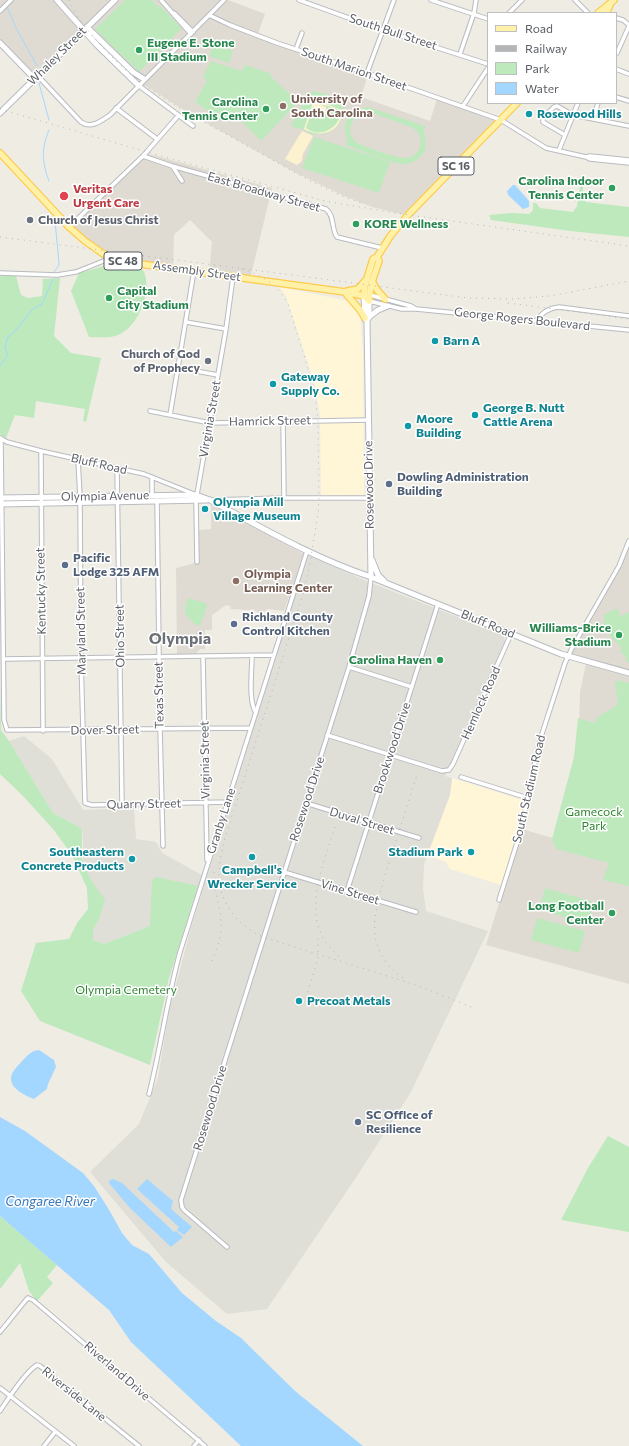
<!DOCTYPE html>
<html>
<head>
<meta charset="utf-8">
<style>
  body { margin:0 }
  #map { position:relative; width:629px; height:1446px; overflow:hidden; background:#efece3; font-family:Commissioner,sans-serif }
  canvas { display:block }
  .legend { position:absolute; left:487px; top:12px; width:130px; height:92px; box-sizing:border-box; background:#fff; border:1px solid #bdbfc1; margin:0; padding:5px 7px; list-style:none; font-size:12px; color:#5b5f65 }
  .legend li { display:flex; align-items:center; gap:8px; height:20px }
  .legend b { width:20px; border:1px solid #bdbfc1 }
</style>
</head>
<body>
<div id="map">
<canvas width="629" height="1446"></canvas>
<ul class="legend">
<li><b style="height:5px;background:#fff1a8"></b>Road</li>
<li><b style="height:5px;background:#b4b5b6"></b>Railway</li>
<li><b style="height:11px;background:#bde9bd"></b>Park</li>
<li><b style="height:11px;background:#a3d7ff"></b>Water</li>
</ul>
</div>
<script>
const c = document.querySelector('canvas').getContext('2d');
c.lineJoin = 'round';
function fill(path, color) {
  c.fillStyle = color;
  c.fill(path, 'evenodd');
}
function trace(path, color, width, dash) {
  c.strokeStyle = color;
  c.lineWidth = width;
  c.lineCap = dash ? 'butt' : 'round';
  c.setLineDash(dash || []);
  c.stroke(path);
}
function drawText(font, color, halo, rows, align = 'center') {
  c.font = font + ' Commissioner,sans-serif';
  c.lineWidth = 3;
  c.setLineDash([]);
  c.textBaseline = 'middle';
  c.strokeStyle = halo;
  c.fillStyle = color;
  for (const [text, x, y, turn = 0] of rows) {
    c.save();
    c.translate(x, y);
    c.rotate((+turn || 0) * Math.PI / 180);
    c.textAlign = isNaN(turn) ? turn : align;
    if (halo) c.strokeText(text, 0, 0);
    c.fillText(text, 0, 0);
    c.restore();
  }
}
const commercial = new Path2D(`
  M279 287 349 301 360 312 363 355 364 495 321 496 320 415 314 382 286 296Z
  M452 778 526 801 512 853 501 885 450 869 446 862 427 855 450 795Z`);
const industrial = new Path2D(`
  M308 554 366 581 501 634 504 637 505 641 445 776 452 778 450 795 424 864 423 889 426 911 488 931 411 1092 357 1176 267 1309 227 1314 166 1262 90 1172 139 1124 158 1078 169 1011 191 928 204 886H198L150 926 104 944 93 940V930L99 919 89 879 83 861V836L81 828 53 813 9 741 24 736 52 759 83 810 134 808 136 839 156 842 162 853 202 875 208 873Z`);
const education = new Path2D(`
  M0 0H228L265 14 257 36 368 75 361 97 430 121 437 99 501 121 409 216 372 207 342 195 296 173 190 114 146 86 127 70 85 29 34 78 0 43Z
  M146 153 272 188 250 279 209 274 212 242 190 220 174 235 173 269 107 256 70 226Z
  M211 505 302 553 304 555 284 611 268 609 264 611 262 615 253 609 249 610 231 609 230 606 226 605 212 615V630H205V649H200L196 654H177L176 568 199 562V530L211 529Z
  M629 541V984L486 945 522 829 556 839 579 735 580 692 587 659 570 653 615 573Z`);
const green = new Path2D(`
  M125 0H151L159 7 160 6 182 28 139 72 95 29Z
  M213 45 233 51 229 63 209 56Z
  M211 61 242 71 245 65 272 74 270 76 297 101V103L262 140H260L234 114 256 91 225 122 195 102 207 81 203 76Z
  M314 91 329 95 328 98 336 101V103L344 106C343 112 342 117 340 122 335 133 320 137 309 133 306 131 304 129 301 128L300 129 291 126 294 117 298 118 305 96Z
  M368 107 425 126C422 134 428 141 425 150 421 158 414 163 405 164 394 165 359 150 346 145 348 139 345 136 345 130 345 116 355 108 368 107ZM364 113H373L413 128C419 132 422 139 420 147 418 153 413 157 406 158 400 159 361 146 356 142 345 132 351 117 364 113Z
  M314 137 390 162 379 193 302 168Z
  M583 186V194L586 202 629 207V237L570 231 491 220 489 215 512 213 529 214 533 210V203H536L540 208 573 212 577 206 580 187Z
  M108 265 143 270C153 288 140 323 122 333 112 339 100 337 89 337L71 291 79 273Z
  M0 276H16L21 295 28 298 42 296 43 279 60 278 54 336 71 353 101 358 86 422 83 421 85 409 36 401 34 418 15 415 6 438 0 434Z
  M188 598 205 603 207 606 200 626 195 624 186 615 185 608Z
  M614 609 618 610 620 613 619 617 629 612V663L625 659 626 657 620 651 622 648 612 638 602 624 605 622 604 619V615Z
  M619 680 629 683V886L603 880 609 863 556 849 552 839 574 757 578 718 594 723C599 712 611 712 618 703L615 683Z
  M0 686 1 730 9 741 53 813 81 828C84 839 80 851 83 862 87 877 97 888 105 900L99 919 93 930V940L104 944 150 926 152 880 156 877 198 886 169 978 150 1065 40 1021 21 991 36 943 69 939 77 923 88 909 87 888 72 855 53 829 23 796 0 774Z
  M545 888 594 902 588 923 539 910Z
  M537 918 585 931 579 953 531 940Z
  M608 1136 629 1147V1232L561 1220 588 1168Z
  M0 1216 57 1265 47 1277 53 1283 37 1301 29 1291 20 1263 0 1289Z`);
const sand = new Path2D(`
  M315 100 342 110C342 132 322 139 304 129L313 102ZM320 104 341 110C341 128 320 139 306 128L313 107H314L312 115 315 118H321L326 113V107L319 104Z
  M302 131 313 136 303 154 302 161 297 165 285 159Z`);
const water = new Path2D(`
  M513 185H515L529 201V207L523 209 508 195 507 191Z
  M39 1050 54 1060 56 1067 48 1084 47 1089 34 1099C26 1096 11 1089 11 1079 11 1071 19 1065 23 1060 28 1055 31 1051 39 1050Z
  M0 1117 25 1131 83 1173 94 1186 108 1208 122 1233 132 1245 149 1254 182 1293 216 1321 241 1338 295 1391 363 1446H241L131 1342 109 1310 0 1216Z
  M113 1179 122 1183 174 1232 176 1231 183 1237 171 1247 130 1208 109 1183 110 1180Z
  M147 1179 173 1201 171 1209 192 1227 184 1235 177 1230 179 1227 137 1189Z`);
const stream = new Path2D(`
  M7 7 16 28 37 66
  M39 83 49 120
  M49 130C41 149 42 162 49 181
  M54 272 59 265V263L55 221
  M0 366 8 355 5 347 8 337 15 331 33 309 42 304 53 279`);
const street = new Path2D(`
  M161 0 191 34
  M299 0 382 30 488 64
  M431 0 488 19
  M575 0 588 13
  M0 11 11 0
  M174 13 193 32
  M509 13 522 0
  M209 15 230 25 277 43 367 73 501 120 546 148 586 157 590 159 629 163
  M616 18 623 20 629 25
  M296 49 302 33
  M617 53 629 26
  M460 54 474 13 476 0
  M616 69 629 74
  M367 73 394 0
  M38 76 81 122C91 129 101 121 110 115L224 0
  M138 85 193 126
  M616 97 629 101
  M463 106 488 68
  M116 108 157 139
  M593 118 598 103
  M565 135 543 122V118L554 107 557 106 573 115 629 126
  M559 150 578 103
  M143 156 172 166 326 209C335 216 331 229 337 237L382 248
  M586 157 590 156 629 160
  M173 167 182 181
  M69 227 143 156 178 116
  M0 273 57 275 76 272 111 258
  M370 295 411 306 416 309
  M369 301 402 309H416L629 330
  M536 321C542 312 549 308 559 307L629 316
  M186 322 226 329
  M179 368 218 375
  M150 411 210 423 368 420
  M170 415 194 271
  M283 420 284 498
  M0 438 7 442 41 451 144 474 194 494
  M1 438 4 720 7 730 251 728
  M41 451 43 731
  M78 459 80 497 81 658 85 803 92 805 228 802
  M117 468 122 804
  M152 477V496
  M157 500 160 729 163 846
  M211 500 284 498H370
  M197 562 196 500 226 329 233 277
  M252 656C252 671 248 701 256 713
  M203 657 207 860
  M4 659 274 655
  M349 667 412 687
  M327 735 442 771 449 770 453 764 511 634
  M461 777 528 798
  M306 803 419 838
  M284 872 416 912
  M347 891 438 604
  M499 900 521 830 539 743 565 663 572 648 619 566 629 541
  M149 1094C161 1047 167 999 180 952L307 551
  M227 1247 184 1210 182 1207 181 1200 349 667 369 596 371 577
  M28 1298 33 1300 205 1446
  M0 1332 26 1300 28 1298
  M0 1388 74 1446
  M0 1411C8 1399 25 1372 37 1365L40 1366 139 1446
  M44 1446 55 1432
  M194 1446 199 1440`);
const secondary = new Path2D(`
  M57 0 97 45 138 85
  M87 27 133 72 144 79
  M0 43 35 79
  M0 113 115 0
  M364 296 365 319
  M369 301V317L367 321 371 577
  M369 317 378 310 388 306
  M0 498 196 495 210 500C262 528 314 558 371 577L561 654 629 673
  M0 504 207 500
  M372 560 378 575 384 581`);
const primary = new Path2D(`
  M598 13 614 0
  M606 13 610 5
  M0 153 69 227 85 241 102 253 111 258 126 262 345 292 364 296 369 301
  M372 281 377 290 385 299
  M347 291 358 289 365 281
  M345 292 348 296 360 310 365 318
  M364 296 365 285 373 259 377 257 391 235 409 214 517 103
  M369 301 371 285 379 261 377 257`);
const rail = new Path2D(`
  M69 0C78 20 91 35 106 51 119 64 132 77 147 87 180 110 216 128 251 148 288 168 325 192 365 204
  M0 109 147 152 325 201 395 213 629 246
  M0 237 468 298 512 299 550 296 629 281
  M242 269C262 275 277 284 288 304L314 388 318 420 319 498 318 514 309 569 303 594 224 841C222 850 220 860 219 869 217 900 236 925 263 937L419 986 476 1009
  M508 303 629 319
  M335 827C321 870 296 928 343 959
  M212 961C216 950 221 939 221 927 222 908 213 890 214 871
  M403 978C388 969 378 953 375 936 372 911 386 872 394 847 402 823 409 799 417 775
  M306 998 318 958V934`);
const markers = [
  [139,50,4,"#2e9e5b"],
  [283,106,4,"#8d6e63"],
  [266,109,4,"#2e9e5b"],
  [529,114,4,"#0f9aa8"],
  [612,188,4,"#2e9e5b"],
  [64,196,5,"#e0444e"],
  [30,220,4,"#6b7280"],
  [356,224,4,"#2e9e5b"],
  [109,298,4,"#2e9e5b"],
  [435,341,4,"#0f9aa8"],
  [208,361,4,"#6b7280"],
  [273,384,4,"#0f9aa8"],
  [475,415,4,"#0f9aa8"],
  [408,426,4,"#0f9aa8"],
  [389,484,4,"#5c6f8a"],
  [205,509,4,"#0f9aa8"],
  [65,565,4,"#5c6f8a"],
  [236,581,4,"#8d6e63"],
  [234,624,4,"#5c6f8a"],
  [619,635,4,"#2e9e5b"],
  [440,660,4,"#2e9e5b"],
  [471,852,4,"#0f9aa8"],
  [252,857,4,"#0f9aa8"],
  [132,859,4,"#0f9aa8"],
  [612,913,4,"#2e9e5b"],
  [299,1001,4,"#0f9aa8"],
  [358,1122,4,"#5c6f8a"]
];
const shields = [
  [456,166,36],
  [123,261,38]
];
const shieldNames = [
  ["SC 16",456,166],
  ["SC 48",123,261]
];
const streetNames = [
  ["South Bull Street",393,32,18],
  ["Whaley Street",57,56,-45],
  ["South Marion Street",354,69,19],
  ["East Broadway Street",264,192,16],
  ["Assembly Street",197,271,8],
  ["George Rogers Boulevard",522,319,6],
  ["Virginia Street",210,419,-80],
  ["Hamrick Street",270,421,-1],
  ["Bluff Road",99,464,13],
  ["Rosewood Drive",369,485,-91],
  ["Olympia Avenue",105,496,-1],
  ["Kentucky Street",41,591,-91],
  ["Bluff Road",488,624,22],
  ["Maryland Street",81,631,-91],
  ["Ohio Street",120,636,-91],
  ["Texas Street",159,695,-91],
  ["Hemlock Road",481,703,-66],
  ["Dover Street",105,730,-1],
  ["Brookwood Drive",392,748,-72],
  ["Virginia Street",205,760,-91],
  ["South Stadium Road",529,789,-77],
  ["Rosewood Drive",307,799,-72],
  ["Quarry Street",144,804,-1],
  ["Granby Lane",221,821,-72],
  ["Duval Street",362,821,17],
  ["Vine Street",350,892,17],
  ["Rosewood Drive",210,1108,-73],
  ["Riverland Drive",117,1371,41],
  ["Riverside Lane",74,1394,39]
];
const leisureNames = [
  ["Eugene E. Stone",147,43,"left"],
  ["III Stadium",147,57,"left"],
  ["Carolina",258,102],
  ["Tennis Center",258,116],
  ["Carolina Indoor",604,181],
  ["Tennis Center",604,195],
  ["KORE Wellness",364,224,"left"],
  ["Capital",117,291,"left"],
  ["City Stadium",117,305,"left"],
  ["Williams-Brice",611,628],
  ["Stadium",611,642],
  ["Carolina Haven",432,660],
  ["Long Football",604,906],
  ["Center",604,920]
];
const educationNames = [
  ["University of",291,99],
  ["South Carolina",291,113],
  ["Olympia",244,574],
  ["Learning Center",244,588]
];
const cultureNames = [
  ["Rosewood Hills",537,114],
  ["Barn A",443,341],
  ["Gateway",281,377],
  ["Supply Co.",281,391],
  ["George B. Nutt",483,408],
  ["Cattle Arena",483,422],
  ["Moore",416,419],
  ["Building",416,433],
  ["Olympia Mill",213,502],
  ["Village Museum",213,516],
  ["Southeastern",124,852,"right"],
  ["Concrete Products",124,866,"right"],
  ["Stadium Park",463,852,"right"],
  ["Campbell's",252,870,"center"],
  ["Wrecker Service",252,884,"center"],
  ["Precoat Metals",307,1001]
];
const healthNames = [
  ["Veritas",73,189],
  ["Urgent Care",73,203]
];
const worshipNames = [
  ["Church of Jesus Christ",38,220],
  ["Church of God",200,354,"right"],
  ["of Prophecy",200,368,"right"]
];
const serviceNames = [
  ["Dowling Administration",397,477],
  ["Building",397,491],
  ["Pacific",73,558],
  ["Lodge 325 AFM",73,572],
  ["Richland County",242,617],
  ["Control Kitchen",242,631],
  ["SC Office of",366,1115],
  ["Resilience",366,1129]
];
const parkNames = [
  ["Gamecock",594,812],
  ["Park",594,826],
  ["Olympia Cemetery",126,990]
];
const waterNames = [
  ["Congaree River",50,1202]
];
const districtNames = [
  ["Olympia",180,639]
];
fill(commercial, '#fff6d8');
fill(industrial, '#dfded7');
fill(education, '#dfdbd2');
fill(green, '#bde9bd');
fill(sand, '#fdf2d0');
fill(water, '#a3d7ff');
trace(stream, '#a3d7ff', 1);
trace(street, '#b8bbc0', 5.5);
trace(secondary, '#b8bcc2', 7);
trace(primary, '#fdcb4e', 8);
trace(street, '#fff', 3.5);
trace(secondary, '#fff', 5);
trace(primary, '#fff1a8', 5.5);
trace(rail, '#b4b5b6', 1, [1, 5]);
for (const [x, y, r, color] of markers) {
  const dot = new Path2D();
  dot.arc(x, y, r, 0, 2 * Math.PI);
  c.fillStyle = color;
  c.fill(dot);
  trace(dot, '#fff', 1.5);
}
for (const [x, y, w] of shields) {
  const box = new Path2D();
  box.roundRect(x - w / 2, y - 9, w, 18, 3);
  c.fillStyle = '#fff';
  c.fill(box);
  trace(box, '#5b5f65', 1);
}
drawText('bold 11px', '#5b5f65', null, shieldNames);
drawText('12px', '#5b5f65', '#fff', streetNames);
drawText('bold 12px', '#27864d', '#fff', leisureNames, 'right');
drawText('bold 12px', '#785e54', '#fff', educationNames, 'left');
drawText('bold 12px', '#0d838f', '#fff', cultureNames, 'left');
drawText('bold 12px', '#be3a42', '#fff', healthNames, 'left');
drawText('bold 12px', '#5b616d', '#fff', worshipNames, 'left');
drawText('bold 12px', '#4e5e75', '#fff', serviceNames, 'left');
drawText('12px', '#2d8230', '#fff', parkNames);
drawText('italic 13px', '#3777ba', '#fff', waterNames);
drawText('bold 16px', '#6c7177', '#fff', districtNames);
</script>
</body>
</html>
